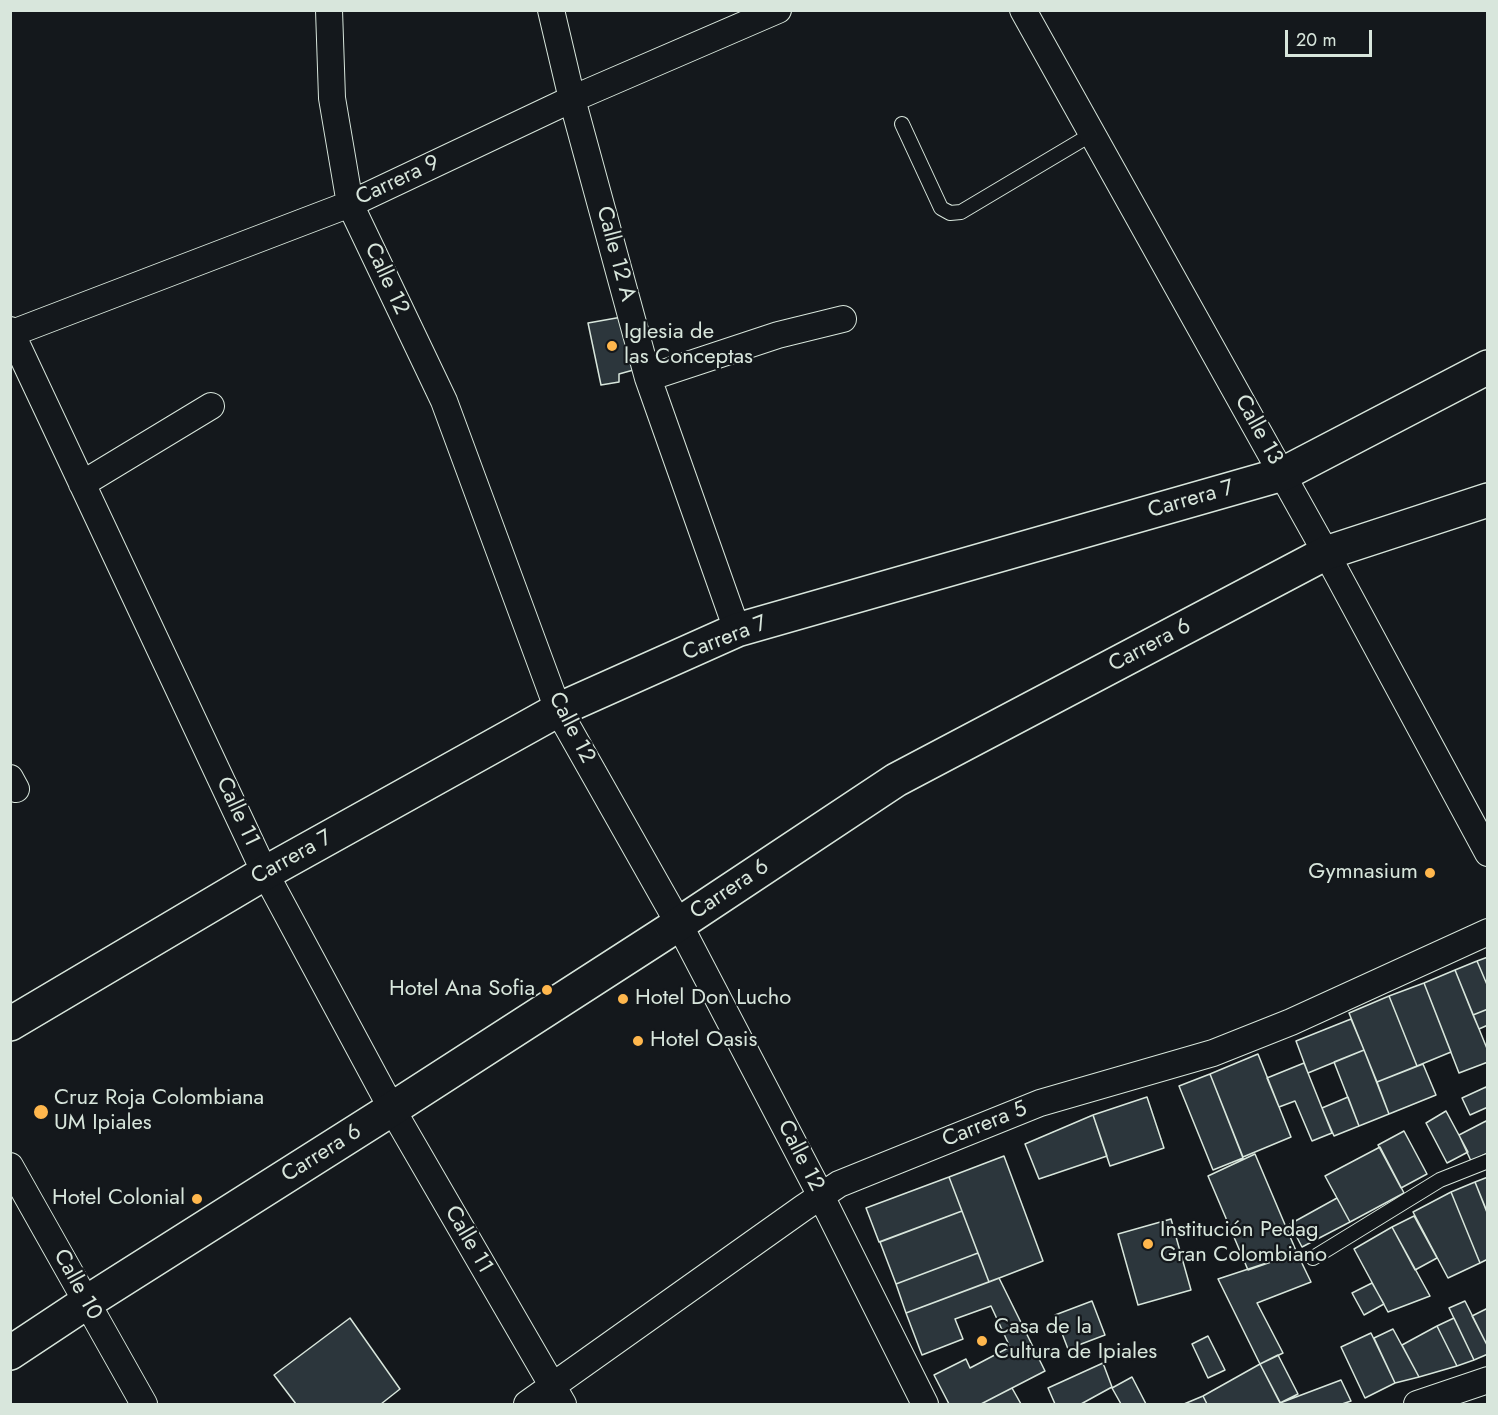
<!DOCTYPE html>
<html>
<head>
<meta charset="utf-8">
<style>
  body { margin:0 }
  #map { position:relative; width:1498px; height:1415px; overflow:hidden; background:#14181c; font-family:Jost,sans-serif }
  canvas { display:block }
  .frame { position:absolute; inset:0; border:12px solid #d8e6dc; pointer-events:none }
  .scale { position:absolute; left:1285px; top:30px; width:87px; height:27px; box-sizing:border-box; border:3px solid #d8e6dc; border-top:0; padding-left:8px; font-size:18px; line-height:21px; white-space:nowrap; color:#d8e6dc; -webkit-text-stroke:4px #14181c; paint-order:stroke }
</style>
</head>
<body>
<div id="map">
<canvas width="1498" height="1415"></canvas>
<div class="frame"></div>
<div class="scale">20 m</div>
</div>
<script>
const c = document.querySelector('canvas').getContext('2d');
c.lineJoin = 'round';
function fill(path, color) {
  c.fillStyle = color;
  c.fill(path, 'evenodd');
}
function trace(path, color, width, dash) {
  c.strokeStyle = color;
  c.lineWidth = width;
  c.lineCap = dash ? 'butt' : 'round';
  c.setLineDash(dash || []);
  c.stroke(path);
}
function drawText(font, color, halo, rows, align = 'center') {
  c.font = font + ' Jost,sans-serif';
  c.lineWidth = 4.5;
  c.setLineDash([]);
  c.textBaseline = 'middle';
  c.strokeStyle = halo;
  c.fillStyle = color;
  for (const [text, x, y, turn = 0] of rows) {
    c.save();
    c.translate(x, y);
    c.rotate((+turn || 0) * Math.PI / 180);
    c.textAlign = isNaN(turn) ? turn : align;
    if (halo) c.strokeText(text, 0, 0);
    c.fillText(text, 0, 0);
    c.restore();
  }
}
const building = new Path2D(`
  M622 317 637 369 619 374V382L601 385 588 323Z
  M1488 957V987L1477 961Z
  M1477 961 1488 987V1009L1473 1015 1455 970Z
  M1455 970 1488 1051V1062L1459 1073 1424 983Z
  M1424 983 1451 1052 1417 1066 1389 996Z
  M1389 996 1417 1066 1377 1082 1349 1013Z
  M1488 1009V1025L1479 1029 1473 1015Z
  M1351 1019 1364 1050 1308 1073 1296 1041Z
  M1364 1050 1389 1114 1359 1126 1334 1062Z
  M1258 1054 1291 1137 1243 1157 1210 1074Z
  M1304 1063 1332 1133 1312 1141 1295 1101 1279 1107 1267 1078Z
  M1423 1064 1436 1095 1389 1114 1377 1082Z
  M1210 1074 1243 1158 1213 1170 1179 1086Z
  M1486 1087 1488 1090V1107L1470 1115 1462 1098Z
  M1147 1097 1164 1148 1110 1166 1093 1115Z
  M1348 1097 1359 1126 1334 1136 1322 1108Z
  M1446 1111 1468 1152 1447 1163 1426 1123Z
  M1093 1115 1107 1156 1039 1179 1025 1144Z
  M1486 1121 1488 1124V1153L1471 1161 1459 1135Z
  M1404 1131 1427 1174 1401 1188 1378 1145Z
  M1380 1147 1404 1193 1350 1222 1325 1176Z
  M1255 1154 1297 1253 1248 1270 1208 1176Z
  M1004 1156 1043 1261 989 1282 949 1177Z
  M949 1177 962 1211 879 1242 866 1208Z
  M1488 1177V1214L1475 1182Z
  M1475 1182 1488 1215V1259L1480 1263 1451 1192Z
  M1451 1192 1480 1263 1448 1278 1413 1212Z
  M1337 1198 1350 1222 1302 1247 1290 1224Z
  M962 1211 978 1253 896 1284 880 1242Z
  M1414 1216 1437 1258 1415 1270 1392 1227Z
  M1171 1219 1191 1290 1138 1305 1118 1234Z
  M1392 1227 1430 1296 1388 1312 1354 1249Z
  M978 1253 989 1282 906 1313 896 1284Z
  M1297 1253 1311 1282 1257 1303 1283 1353 1260 1364 1218 1279Z
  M999 1278 1045 1371 981 1404H949L934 1375 966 1359 970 1368 1010 1347 991 1306 955 1319 963 1339 922 1355 906 1313Z
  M1372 1283 1384 1304 1364 1315 1352 1293Z
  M1092 1301 1105 1335 1068 1349 1055 1315Z
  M1465 1301 1488 1347V1354L1474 1360 1449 1308Z
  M1488 1308V1347L1472 1316Z
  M350 1318 400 1389 381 1404H296L274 1375Z
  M1454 1318 1474 1360 1457 1366 1437 1326Z
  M1437 1326 1457 1366 1419 1377 1402 1345Z
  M1393 1329 1419 1377 1395 1383 1374 1338Z
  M1371 1333 1395 1383 1365 1398 1341 1347Z
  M1208 1336 1225 1370 1208 1378 1192 1344Z
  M1278 1355 1298 1394 1280 1403 1260 1364Z
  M1103 1363 1112 1387 1081 1404H1055L1048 1388Z
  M1260 1364 1281 1404H1207L1203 1396Z
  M1132 1377 1146 1404H1121L1112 1388Z
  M1341 1380 1351 1401 1342 1404H1281L1280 1403Z
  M1012 1388 1021 1404H981Z
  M1203 1396 1207 1404H1184Z`);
const lane = new Path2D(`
  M902 124 941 208 950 213 961 212 1092 134
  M1313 1258 1440 1180 1488 1161`);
const street = new Path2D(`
  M329 10 332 98 350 204 444 401 558 710 679 924 821 1196 925 1404
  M551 10 572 99 648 378 737 630
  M1023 10 1326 553 1488 853
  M10 330 265 873 392 1109 563 1404
  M10 334 350 204 572 99 778 10
  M648 378 778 335 843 319
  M82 484 211 406
  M10 778 16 789
  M10 1166 144 1404
  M527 1404 803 1208 839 1184 1040 1103 1213 1053 1291 1022 1488 932
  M1417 1404 1488 1380`);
const secondary = new Path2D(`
  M10 1024 265 873 558 710 737 630 1283 474 1488 367
  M10 1353 87 1302 392 1109 679 924 896 780 1326 553 1488 500`);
const markers = [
  [612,346,6,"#ffb74d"],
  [1430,873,6,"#ffb74d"],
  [547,990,6,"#ffb74d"],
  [623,999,6,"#ffb74d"],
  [638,1041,6,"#ffb74d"],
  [41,1112,8,"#ffb74d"],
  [197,1199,6,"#ffb74d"],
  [1148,1244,6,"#ffb74d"],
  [982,1341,6,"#ffb74d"]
];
const streetNames = [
  ["Carrera 9",398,181,-25],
  ["Calle 12 A",615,254,75],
  ["Calle 12",386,279,65],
  ["Calle 13",1258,430,61],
  ["Carrera 7",1191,500,-16],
  ["Carrera 7",725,639,-21],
  ["Carrera 6",1150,646,-28],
  ["Calle 12",571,728,63],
  ["Calle 11",237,812,65],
  ["Carrera 7",292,858,-29],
  ["Carrera 6",730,890,-34],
  ["Carrera 5",985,1125,-22],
  ["Carrera 6",322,1154,-32],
  ["Calle 12",800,1156,63],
  ["Calle 11",468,1240,60],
  ["Calle 10",77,1285,61]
];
const poiNames = [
  ["Iglesia de",624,333],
  ["las Conceptas",624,358],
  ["Gymnasium",1418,873,"right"],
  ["Hotel Ana Sofia",535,990,"right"],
  ["Hotel Don Lucho",635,999],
  ["Hotel Oasis",650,1041],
  ["Cruz Roja Colombiana",54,1099],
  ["UM Ipiales",54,1124],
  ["Hotel Colonial",185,1199,"right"],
  ["Institución Pedag",1160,1231],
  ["Gran Colombiano",1160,1256],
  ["Casa de la",994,1328],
  ["Cultura de Ipiales",994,1353]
];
fill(building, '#2c363c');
trace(building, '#d8e6dc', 1.5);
trace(lane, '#d8e6dc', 16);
trace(street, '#d8e6dc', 28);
trace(secondary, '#d8e6dc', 36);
trace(lane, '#14181c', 14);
trace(street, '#14181c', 26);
trace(secondary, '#14181c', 33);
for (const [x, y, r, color] of markers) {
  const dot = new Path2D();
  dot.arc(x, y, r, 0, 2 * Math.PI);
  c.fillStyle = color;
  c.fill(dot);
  trace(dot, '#14181c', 2);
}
drawText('22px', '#d8e6dc', '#14181c', streetNames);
drawText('22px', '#d8e6dc', '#14181c', poiNames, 'left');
</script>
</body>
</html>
